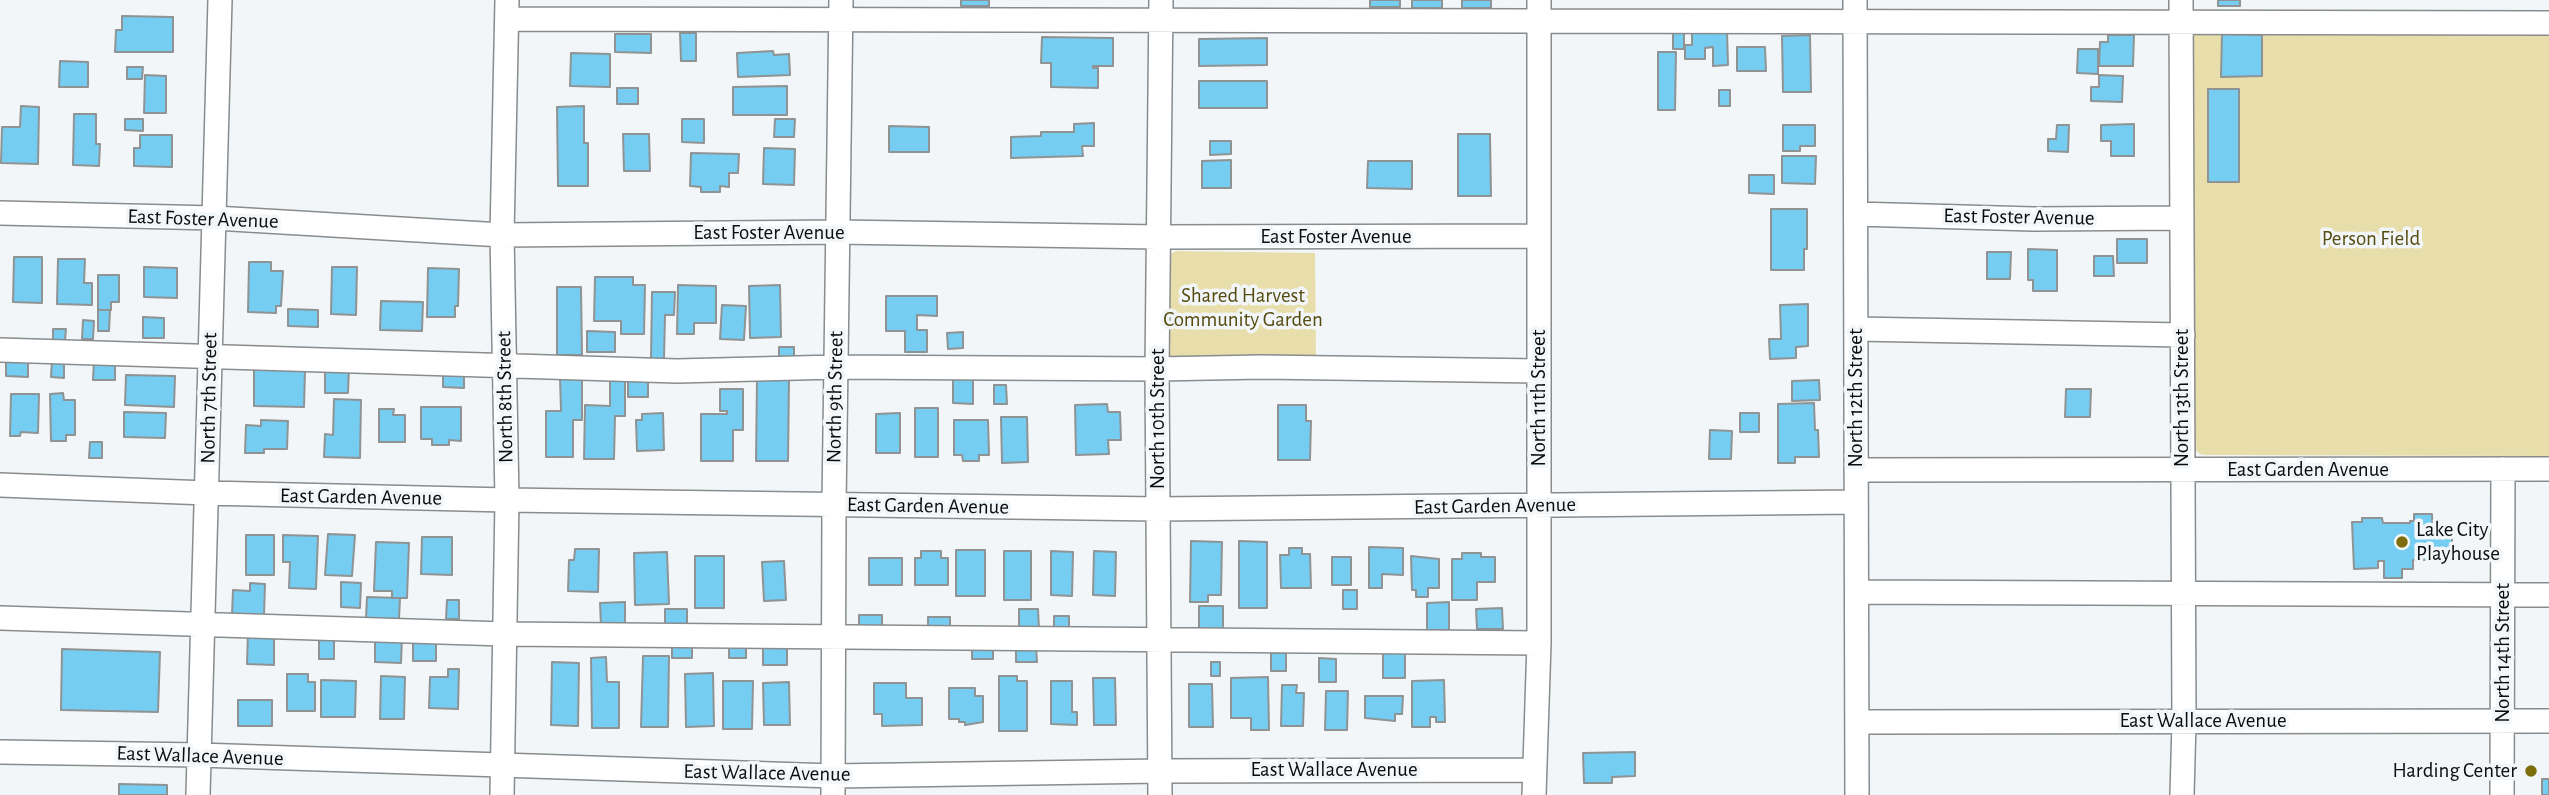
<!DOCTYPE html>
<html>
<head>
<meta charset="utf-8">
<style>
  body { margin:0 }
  canvas { display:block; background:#f2f6f8 }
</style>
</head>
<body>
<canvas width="2549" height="795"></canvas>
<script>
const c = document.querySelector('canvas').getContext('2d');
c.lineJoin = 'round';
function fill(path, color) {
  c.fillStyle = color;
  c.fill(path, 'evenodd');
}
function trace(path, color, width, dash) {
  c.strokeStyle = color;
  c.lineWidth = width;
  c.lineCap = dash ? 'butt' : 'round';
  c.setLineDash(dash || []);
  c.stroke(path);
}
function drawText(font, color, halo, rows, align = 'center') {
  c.font = font + ' "Alegreya Sans",sans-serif';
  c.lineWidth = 7;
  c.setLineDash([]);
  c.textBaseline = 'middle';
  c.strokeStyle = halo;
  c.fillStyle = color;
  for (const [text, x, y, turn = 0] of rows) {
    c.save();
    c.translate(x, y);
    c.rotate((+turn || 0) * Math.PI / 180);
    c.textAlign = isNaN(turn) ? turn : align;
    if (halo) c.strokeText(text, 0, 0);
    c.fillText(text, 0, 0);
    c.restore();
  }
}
const green = new Path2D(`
  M2193 30H2549V456L2205 455 2200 454 2192 447Z
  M1176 251 1315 253 1316 365 1170 364V258L1172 253Z`);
const building = new Path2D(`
  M961 0H989V6H961Z
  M1370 0H1400V7H1370Z
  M1412 0H1442V8H1412Z
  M1462 0H1491V8H1462Z
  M2218 0H2240V6H2218Z
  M122 16 173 17V52H115L116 30H122Z
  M1692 30H1727L1728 65 1713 66V47L1705 48V59H1685V45H1692Z
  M1673 32H1684V49H1673Z
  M680 33H696V61H681Z
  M615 34H651V53L615 52Z
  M2222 34 2262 35V76L2221 77Z
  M1810 35 1811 92H1783L1782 36Z
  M2108 35H2134L2133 66H2099L2100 42H2108Z
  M1042 37 1113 38V66H1093V68H1098V88L1051 87V63H1041Z
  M1267 38V65L1199 66V39Z
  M1737 47H1765L1766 71H1737Z
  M2078 49H2098V74L2077 73Z
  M773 51 774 55 789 54 790 75 738 77 737 53Z
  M1658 52H1676L1675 110H1658Z
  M571 53 610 54V87L570 86Z
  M60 61 88 62V87H59Z
  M127 67H143L142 79H127Z
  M145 75 166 76V113H144Z
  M2099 75 2123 76 2122 102 2091 101V87H2099Z
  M1199 81H1267V108H1199Z
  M787 86V115H733V87Z
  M617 88H638V104H617Z
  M2208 89H2239V182H2208Z
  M1719 90H1730V106H1719Z
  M21 106 39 107 38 164 1 163 2 127H20Z
  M584 106V143H588V186H558L557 107Z
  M74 114H96V144H100L99 166 73 165Z
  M125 119H143V131L125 130Z
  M682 119H704V143L682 142Z
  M775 119H795L794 137H774Z
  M1094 123V146H1082L1083 156 1011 158V137L1041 136V132H1074V124Z
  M2134 124V156H2111V141H2101V125Z
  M1783 125H1815V146H1800V151H1783Z
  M2057 125H2069L2068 152 2048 151V139H2056Z
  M889 126 929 127V152H889Z
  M623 134H649L650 171H624Z
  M1458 134H1490L1491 196H1458Z
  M140 135H172V167L134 166V148H140Z
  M1210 141H1231V154L1210 155Z
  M764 148 795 149 794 185 763 184Z
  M691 153 739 154 738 173H729V187L720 186V192H701V187L690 186Z
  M1782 156H1816L1815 184 1782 183Z
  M1231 160V188H1202V161Z
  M1368 161H1412V189L1367 188Z
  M1749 175H1774V194L1749 193Z
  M1771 209H1807V249H1804V270H1771Z
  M2117 239H2147V263H2117Z
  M2028 249 2057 250V291H2033V280H2028Z
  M1987 252H2011L2010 279H1987Z
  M2094 256H2113L2114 276H2094Z
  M14 257H42V303L13 302Z
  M58 259H85L84 283H92V305L57 304Z
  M249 262H271V271H283L281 306H276V313L248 312Z
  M144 267 177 268V298L144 297Z
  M332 267H357L356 315 331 314Z
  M428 268 459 269 458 306H455V317H427Z
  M98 275H119V302H111V310H98Z
  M595 277H633V285H645L644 334H621V321H594Z
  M678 285 716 286V323H694V334H677Z
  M780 285 781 337 750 338 749 286Z
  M557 287H581L582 355H557Z
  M652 292H675L674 315H665L664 359H651Z
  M886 296H937V316L917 315V330H927V352H905V331H886Z
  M381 301 423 302 422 331 380 330Z
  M1808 304V346L1796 347V358L1770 359 1769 339H1781L1780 305Z
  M722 305 746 306 744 340 720 339Z
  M288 309 318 310V327L288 326Z
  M98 310H110L109 331H98Z
  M143 317 164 318V338H143Z
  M83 320 94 321 93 339H82Z
  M53 329H66L65 340H53Z
  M587 331 615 332V352H587Z
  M963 332V348L948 349 947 333Z
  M779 347H794V360H779Z
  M6 358H28V377L6 376Z
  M52 359 64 360V378L51 377Z
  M94 359H115V380H93Z
  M325 366 349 367 348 393H325Z
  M254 369 305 370 304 407 254 406Z
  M443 369 464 370V388L443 387Z
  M126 375 175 376 174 407 125 405Z
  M582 377V420H573V457H546V411H561L560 378Z
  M628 377H648V397H628Z
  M610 378H625V416H615L614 459H584L585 405 610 406Z
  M757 379H789L788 461H756Z
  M953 379H973V404L953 403Z
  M1819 380 1820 400 1792 401V381Z
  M994 385H1006L1007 404H994Z
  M720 389H743V430H733V461H701V414H727V411H720Z
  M2066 389H2091L2090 417H2065Z
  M63 393 64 400H75V435H66V441H51L50 394Z
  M11 394H39L38 433 21 432 20 436H10Z
  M334 399 361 400 360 458 324 457 325 434 333 435Z
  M1814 403 1815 430H1818L1819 457H1795V463H1778V404Z
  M1107 404 1108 412H1120L1121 440H1108L1109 454 1076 455 1075 405Z
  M1278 405H1306V421H1311L1310 460H1278Z
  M421 407H461V441L449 440V445H432V439H421Z
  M915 408H938V457H915Z
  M379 409H394L393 415H405V442H379Z
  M124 412 166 413 165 438 124 437Z
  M663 413 664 450 637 451 636 420H642V414Z
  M900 413V453H876V414Z
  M1740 413H1759V432H1740Z
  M1001 417H1027L1028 462 1002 463Z
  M261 420 288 421 287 449H264V453H245L246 425 261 426Z
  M954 420H988L989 455H979V461H963L962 455H954Z
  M1710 430 1732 431 1731 459H1709Z
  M90 442H102V458H89Z
  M2414 514H2432L2433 536 2452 535V549H2458V557H2453V560H2413V569H2402V578H2384V561H2378V568L2354 569 2352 522H2362V518H2382L2383 523H2410V521H2414Z
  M328 534 355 535 352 576 325 575Z
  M246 535H274V575H246Z
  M283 535 318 536 316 589 289 588 290 562H283Z
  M422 537H452V575L421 574Z
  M1191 541 1222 542 1221 595H1208V602H1190Z
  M1239 541 1267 542V608H1239Z
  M376 542 409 543 407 598H392V591H374Z
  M1369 547 1403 548V575L1382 574V588H1369Z
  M1289 548H1302V554H1310L1311 588H1281L1280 555H1289Z
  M575 549H599L598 592 568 591 569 560H574Z
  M956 550H985V596H956Z
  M921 551H941V558H948V585H915V558H921Z
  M1004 551H1031V600H1004Z
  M1051 551 1073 552 1072 596 1051 595Z
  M1094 551 1116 552 1115 596 1093 595Z
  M667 552 669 604 635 605 634 553Z
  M1462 553H1481V557H1495V582H1477V600H1452V559H1462Z
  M695 556H724V608H695Z
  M1411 556 1439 559V588H1428V597H1416V590H1412Z
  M1332 557H1351V585H1332Z
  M869 558H902V585H869Z
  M784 561 786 600 764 601 762 562Z
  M341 582 361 583 360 608 341 607Z
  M250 583 265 584 264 615 232 614 233 590 250 591Z
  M1343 590H1357V609H1343Z
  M367 597 400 598 399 619 366 618Z
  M447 600H459V619H446Z
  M625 602V625L601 626 600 603Z
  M1449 602V630H1427V603Z
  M1199 606H1223V629H1199Z
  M1502 608 1503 629H1477L1476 609Z
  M665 609H687V629H665Z
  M1019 609H1038L1039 629H1019Z
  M859 615H882V627H859Z
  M1054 616H1069V630H1054Z
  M928 617H950V629H928Z
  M248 631H274V665L247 664Z
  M319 634H334V659H319Z
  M375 636 402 637 401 663 375 662Z
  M413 639H436V661H413Z
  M763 645H787V665H763Z
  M672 646H692V658H672Z
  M729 646H746V658H729Z
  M972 646H993V659H972Z
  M1016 647H1036L1037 662H1016Z
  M62 649 160 652 158 712 61 710Z
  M1383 651H1405V678H1383Z
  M1271 653H1286V671H1271Z
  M643 656H669L668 727H641Z
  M606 657 607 682H619V728H592L591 658Z
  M1319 658 1336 659V682H1319Z
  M552 662 579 663 578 726 551 725Z
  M1211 662H1220V676H1211Z
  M448 669H459L458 709 429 708 430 677H448Z
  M713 673 714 726 686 727 685 674Z
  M287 674H308V682H315V711H287Z
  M381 676 405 677 404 719H380Z
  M999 676H1017V681H1027V731H999Z
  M1268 677 1269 730H1251V718H1231V678Z
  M1093 678H1115L1116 725H1094Z
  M321 680 356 681 355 717H321Z
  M1444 680 1445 722H1436V717H1430V727H1412V681Z
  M723 681H753L752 729H723Z
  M1051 681H1072V712H1077V725L1051 724Z
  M789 682 790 725H764L763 683Z
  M874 683H906V698H922V725L882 726V714H874Z
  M1189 684H1212L1213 727H1189Z
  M1282 685H1297L1296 693H1304L1303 726H1281Z
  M949 688H975V696H983V722L965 725V722H959V719H949Z
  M1326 691H1348L1347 730H1325Z
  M1365 696H1403L1402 714H1395V721L1365 718Z
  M238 700H272V726H238Z
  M1635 752V776L1612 777V783H1584L1583 753Z
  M2542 779H2549V795H2542Z
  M119 784 167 785V795H119Z`);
const minor = new Path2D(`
  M1855 0 1857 795
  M2181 0 2184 721 2182 795
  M507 19 2549 23
  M0 213 215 218 502 235 838 232 1158 237 1539 236
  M1856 214 2033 219 2182 218
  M1856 329 2183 335
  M0 350 677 371 836 367 1157 369 1262 367 1539 371
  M1856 470 2549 469
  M0 485 207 493 507 500 1158 509 1856 502
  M1857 592 2549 595
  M0 618 504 634 1539 643
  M1857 722 2549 721
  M0 752 199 755 833 776 1160 771 1534 770
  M198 795 220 0
  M502 795 507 500 502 235 507 0
  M833 795 834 505 841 0
  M1160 795 1157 369 1161 0
  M1534 795 1539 643V0
  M2502 795 2503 469`);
const markers = [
  [2402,542,7,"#7d6e0b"],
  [2531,771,7,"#7d6e0b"]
];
const streetNames = [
  ["East Foster Avenue",2019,217,1],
  ["East Foster Avenue",203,219,2],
  ["East Foster Avenue",769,233],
  ["East Foster Avenue",1336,237],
  ["North 8th Street",505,397,-91],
  ["North 9th Street",835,397,-89],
  ["North 7th Street",209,398,-89],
  ["North 11th Street",1539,398,-90],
  ["North 12th Street",1856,398,-90],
  ["North 13th Street",2182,398,-90],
  ["North 10th Street",1158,419,-90],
  ["East Garden Avenue",2308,470],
  ["East Garden Avenue",361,497,1],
  ["East Garden Avenue",928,506,1],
  ["East Garden Avenue",1495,506,-1],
  ["North 14th Street",2503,653,-90],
  ["East Wallace Avenue",2203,721],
  ["East Wallace Avenue",200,756,2],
  ["East Wallace Avenue",1334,770],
  ["East Wallace Avenue",767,773,1]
];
const parkNames = [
  ["Person Field",2371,239],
  ["Shared Harvest",1243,296],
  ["Community Garden",1243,320]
];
const poiNames = [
  ["Lake City",2416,530],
  ["Playhouse",2416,554],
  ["Harding Center",2517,771,"right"]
];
fill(green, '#e7deab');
fill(building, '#75cdf2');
trace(building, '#8f9394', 2);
trace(minor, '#888c8e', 26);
trace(minor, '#fff', 23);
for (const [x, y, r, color] of markers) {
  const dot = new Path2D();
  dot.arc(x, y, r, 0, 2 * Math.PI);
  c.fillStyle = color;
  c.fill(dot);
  trace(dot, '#f2f6f8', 2.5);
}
drawText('21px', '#0b0d0d', '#f2f6f8', streetNames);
drawText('21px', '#564c10', '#f2f6f8', parkNames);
drawText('21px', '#0b0d0d', '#f2f6f8', poiNames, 'left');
</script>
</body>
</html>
